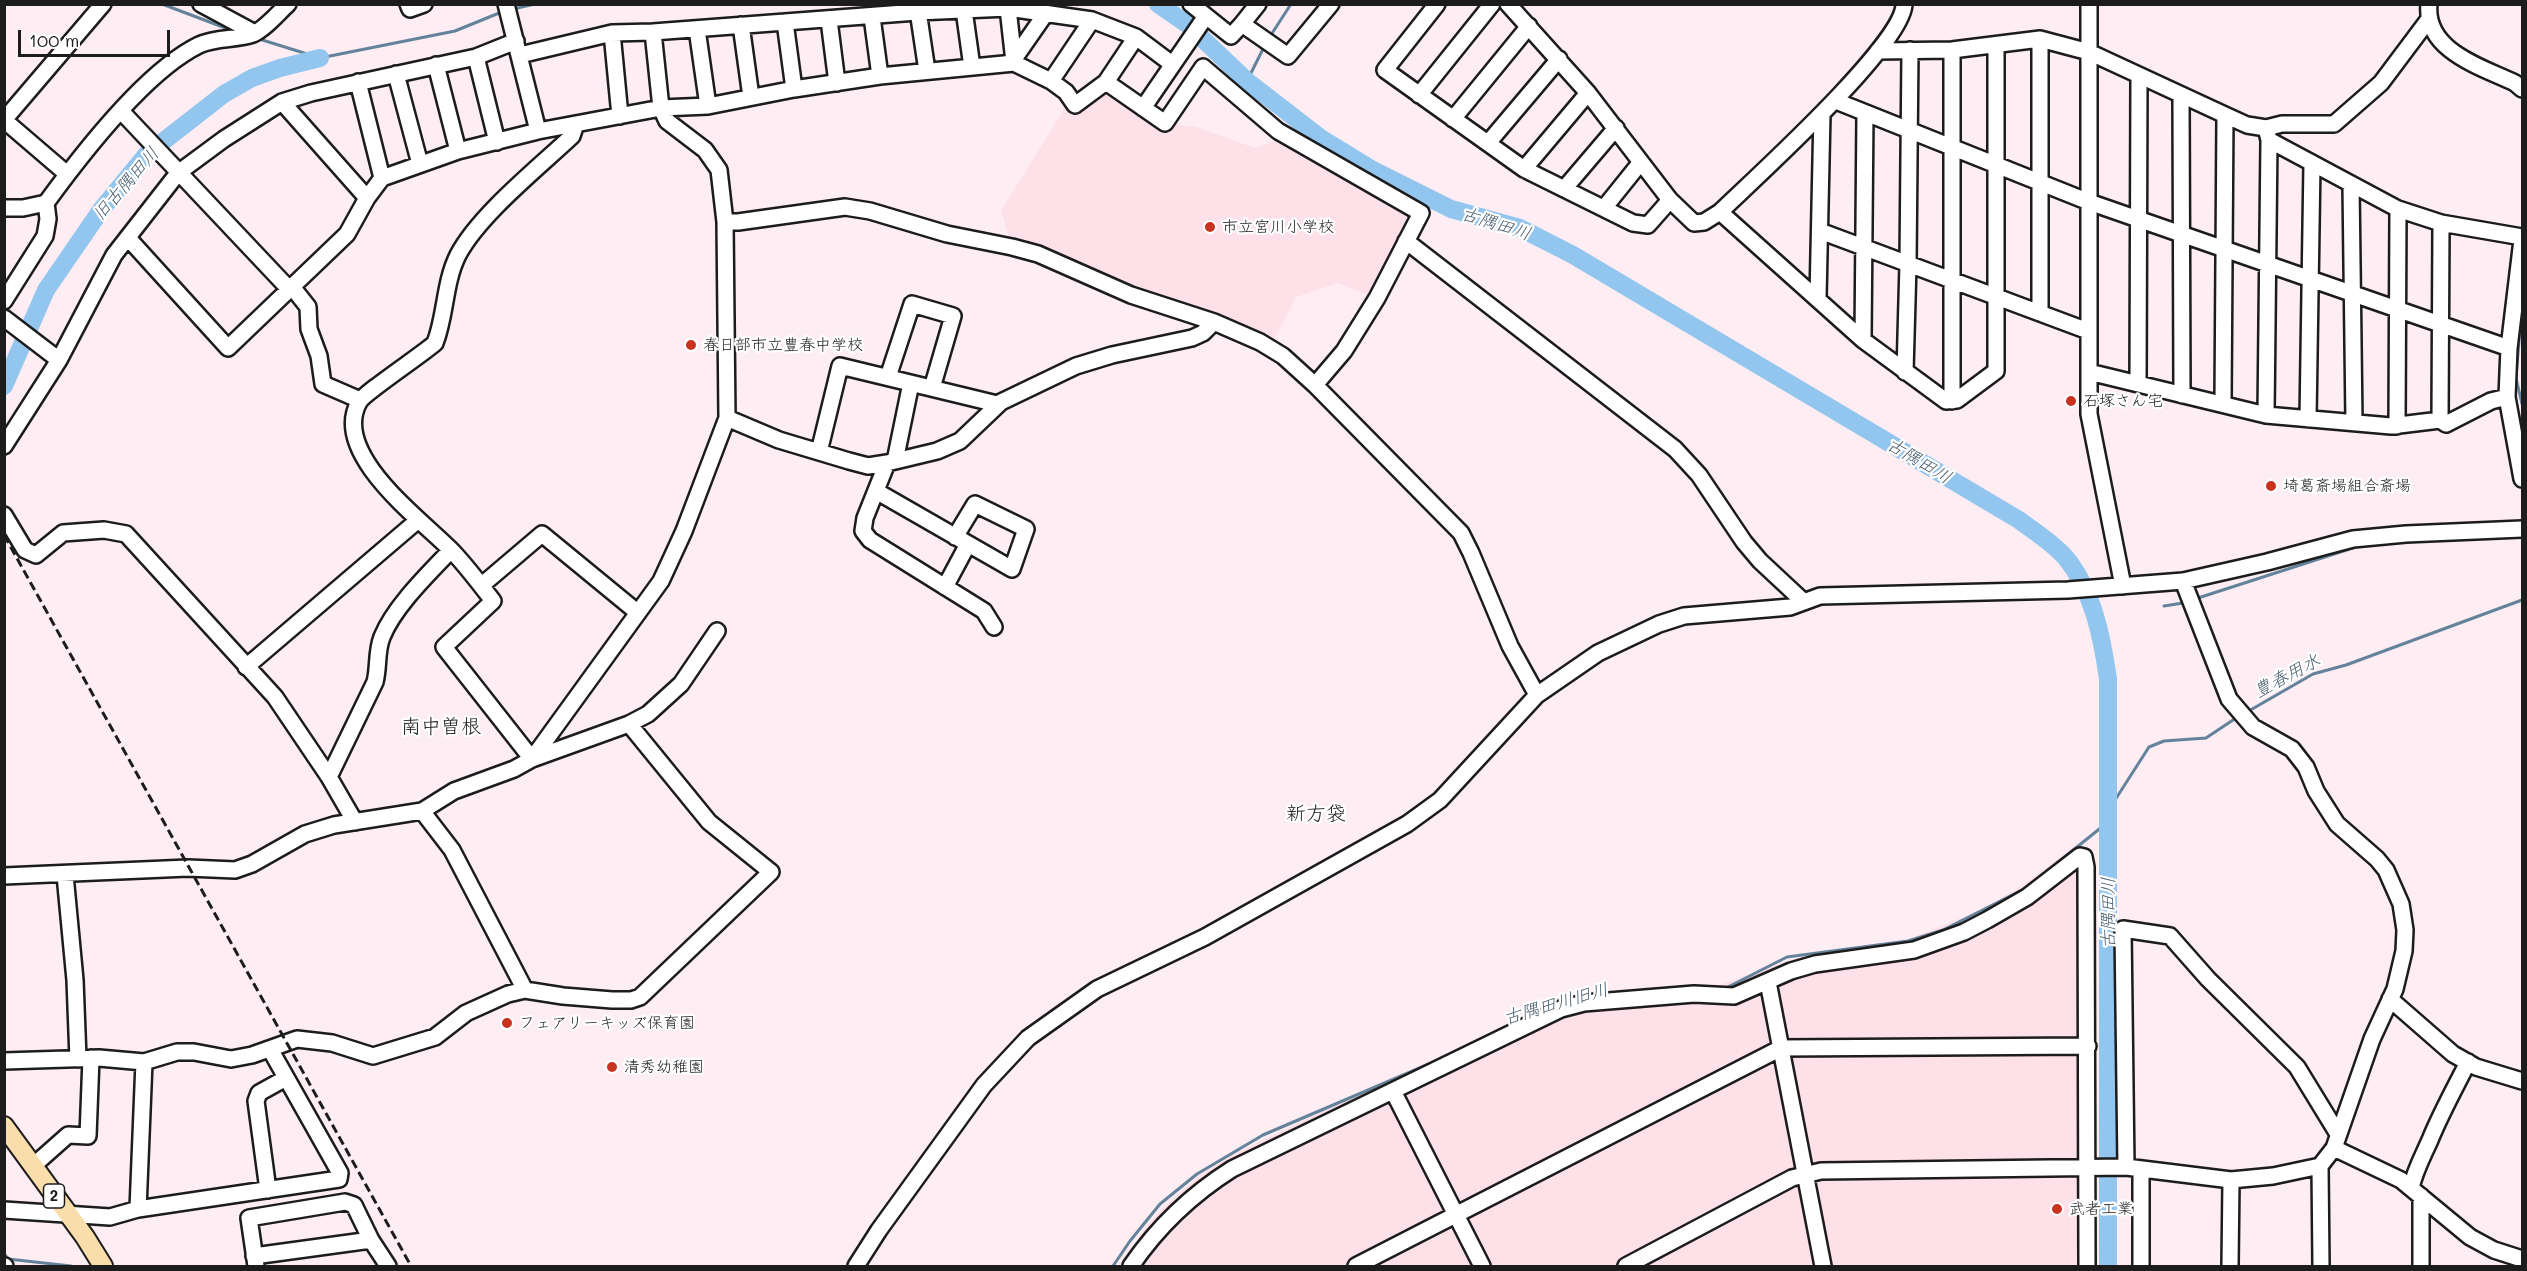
<!DOCTYPE html>
<html>
<head>
<meta charset="utf-8">
<style>
  body { margin:0 }
  #map { position:relative; width:2527px; height:1271px; overflow:hidden; background:#feedf2; font-family:Mali,sans-serif }
  canvas { display:block }
  .frame { position:absolute; inset:0; border:6px solid #1c1c1c; pointer-events:none }
  .scale { position:absolute; left:18px; top:30px; width:152px; height:27px; box-sizing:border-box; border:3px solid #1c1c1c; border-top:0; padding-left:8px; font-size:18px; line-height:21px; white-space:nowrap; color:#1c1c1c; -webkit-text-stroke:4px #fff; paint-order:stroke }
</style>
</head>
<body>
<div id="map">
<canvas width="2527" height="1271"></canvas>
<div class="frame"></div>
<div class="scale">100 m</div>
</div>
<script>
const c = document.querySelector('canvas').getContext('2d');
c.lineJoin = 'round';
function fill(path, color) {
  c.fillStyle = color;
  c.fill(path, 'evenodd');
}
function trace(path, color, width, dash) {
  c.strokeStyle = color;
  c.lineWidth = width;
  c.lineCap = dash ? 'butt' : 'round';
  c.setLineDash(dash || []);
  c.stroke(path);
}
function drawText(font, color, halo, rows, align = 'center') {
  c.font = font + ' Mali,"Klee One",sans-serif';
  c.lineWidth = 4.5;
  c.setLineDash([]);
  c.textBaseline = 'middle';
  c.strokeStyle = halo;
  c.fillStyle = color;
  for (const [text, x, y, turn = 0] of rows) {
    c.save();
    c.translate(x, y);
    c.rotate((+turn || 0) * Math.PI / 180);
    c.textAlign = isNaN(turn) ? turn : align;
    if (halo) c.strokeText(text, 0, 0);
    c.fillText(text, 0, 0);
    c.restore();
  }
}
const built = new Path2D(`
  M1106 82 1165 123 1196 127 1255 148 1288 136 1421 213 1377 298 1337 283 1296 297 1270 348 1012 247 1001 211 1071 98Z
  M2076 845 2082 856 2083 1266H1119L1151 1221 1168 1203 1199 1176 1228 1157 1388 1079 1561 1009 1694 994 1811 953 1910 939 1983 909 2023 885Z`);
const stream = new Path2D(`
  M162 4 236 32
  M513 9 535 4
  M256 38 320 58 455 31 504 11
  M1269 38 1291 4
  M1247 81 1264 47
  M2522 304 2516 378 2522 404
  M2198 598 2362 545
  M2164 606 2183 603
  M2247 712 2313 674 2346 665 2522 600
  M1724 989 1787 957 1908 941 1943 930 2026 888 2108 822 2115 800 2149 747 2164 741 2206 738 2239 716
  M4 1253 8 1259 71 1266
  M1113 1266 1130 1241 1160 1204 1197 1174 1263 1135 1457 1052`);
const river = new Path2D(`
  M1158 4 1187 24 1247 81 1322 139 1371 169 1451 209 1520 228 1573 255 2019 520C2035 532 2053 543 2066 558 2093 591 2102 637 2108 679V1266
  M4 386 46 290 101 210 147 154 224 94 252 78 280 68 320 58`);
const minor = new Path2D(`
  M201 4 255 33
  M408 4 410 9 424 4
  M506 4 538 131
  M917 4 927 71
  M1191 4 1231 36 1242 24 1288 56 1331 4
  M1437 4 1385 70 1524 169 1633 223 1648 225 1670 200
  M1508 4 1588 93 1670 200 1694 223 1704 222 1720 212C1754 179 1904 44 1904 4
  M2089 4V414L2123 586
  M2429 4C2424 51 2482 67 2515 83L2522 89
  M1008 8 1014 62
  M964 10 972 67
  M872 17 880 76
  M829 20 837 83
  M785 22 794 89
  M1242 24 1258 4
  M741 25 751 97
  M697 29 708 106
  M612 33 620 116
  M2040 39V313
  M1878 51 1952 50 2040 39 2089 52 2225 115 2247 125 2266 128 2282 124H2334L2381 83 2429 19
  M520 55 612 33 653 32 917 12 1008 8 1092 20 1136 37
  M476 57 497 142
  M1014 59 1046 13
  M436 65 458 151
  M396 74 420 164
  M1051 81 1092 20
  M358 82 382 178
  M1106 82 1136 37 1172 64
  M1419 95 1492 4
  M2181 96 2182 395
  M1836 101 2089 202 2509 348
  M282 102 367 198
  M1143 108 1206 16
  M121 111 290 290
  M1453 119 1529 26
  M4 120 103 4
  M4 120 67 174
  M2266 128 2269 140 2266 415
  M2269 140 2398 209 2441 223 2522 237
  M1488 143 1559 59
  M1524 169 1588 93
  M2351 185 2354 422
  M1564 189 1616 128
  M4 208H23L46 203C81 155 146 71 199 45 216 37 236 40 253 34 265 29 278 13 288 4
  M1604 208 1641 162
  M1720 212 1863 340 1946 401 1957 400 1996 371V46
  M725 222H738L845 207 870 211 947 234 1012 247 1038 254 1131 295 1214 322 1260 342 1283 356 1315 385 1461 533 1471 553 1510 646 1537 695
  M1820 231 2088 331
  M128 238 228 348 347 234 367 198 382 178 458 151 538 131 661 108 708 106 794 89 880 76 1014 63 1051 81 1066 92 1075 105 1106 82 1165 123 1203 67 1278 131 1421 213 1377 298 1344 351 1315 385
  M2522 240 2509 348 2507 397 2522 479
  M1406 241 1675 449 1699 475 1744 542 1760 561 1804 602
  M293 288 308 307 309 329 319 356 323 384 360 400
  M1818 298 1822 114
  M4 301 45 236 48 219 46 203
  M4 318 59 360
  M1863 340 1865 113
  M1905 372 1908 264 1910 50
  M2089 372 2266 415 2391 426 2440 420 2446 424 2491 401 2507 397
  M888 377 912 304 953 316 932 388
  M2138 384 2139 76
  M1952 401V50
  M2223 403 2225 115
  M727 418 779 440 849 461 868 466 887 463 937 451 960 441 1001 402 1076 366 1112 355 1192 338 1203 333 1214 322
  M2308 419 2312 163
  M2440 420 2441 223
  M2397 426 2398 209
  M4 446 59 360 114 255 178 173 224 139 282 102 311 93 476 57 516 41
  M819 452 840 366 997 404
  M895 461 911 383
  M887 463 865 518 863 531 870 540 984 611 994 627
  M876 491 1012 569 1026 529 975 504 955 537
  M4 515 25 550 36 555 63 533 104 530 126 534 275 697 329 777 355 822
  M2183 581 2229 699 2253 727 2292 749 2306 767 2316 791 2337 824 2377 859 2386 870 2401 904 2405 930 2404 951 2395 989 2372 1039 2334 1148 2320 1166 2321 1266
  M482 585 542 534 637 612
  M945 587 968 544
  M246 667 417 521
  M532 759 444 647 493 601C480 584 468 568 453 552 422 520 330 454 359 402 364 393 423 354 435 343 446 315 444 283 458 255 479 215 538 168 572 136L576 124
  M532 759 661 581 684 531 727 418 725 222 719 170 705 150 667 121 661 108 653 32
  M329 777 375 682C379 667 376 652 382 637 394 607 428 574 451 550
  M422 811 452 850 525 990
  M65 875 75 980 78 1059
  M4 876 188 868 235 870 252 864 305 834 334 825 422 811 454 791 514 769 532 759 629 724 648 714 681 684 717 631
  M1768 982 1823 1266
  M2390 999 2453 1054 2476 1067 2522 1081
  M4 1061 99 1058 144 1062 177 1052H194L231 1059 252 1055 297 1039 332 1043 373 1056 435 1037 466 1013 508 994 525 990 563 996 612 1000H631L640 997 771 872 709 822 629 724
  M1393 1091 1482 1266
  M2334 1148 2401 1180 2470 1237 2494 1250 2522 1259
  M33 1166 68 1135 88 1136 91 1058
  M2126 1167 2123 929 2170 936 2208 979 2297 1067 2338 1134
  M2411 1188C2415 1170 2423 1156 2430 1140 2441 1113 2455 1088 2468 1062
  M268 1190 256 1101 259 1093 286 1078
  M2421 1196V1266
  M138 1209 144 1062
  M4 1210 110 1217 138 1209 339 1179 340 1173 270 1049
  M254 1256 371 1240
  M4 1266H5
  M256 1266 249 1218 345 1202 354 1205 371 1240 388 1266
  M856 1266 879 1230 984 1085 1028 1038 1097 989 1205 937 1407 824 1440 800 1537 695 1598 653 1659 624 1684 616 1790 607 1820 596 2068 590 2183 581 2267 562 2353 539 2406 534 2522 529
  M1131 1266C1159 1225 1191 1195 1232 1169L1561 1009 1584 1003 1694 994 1734 996 1791 971 1815 964 1914 950 1964 932 1987 920 2027 897 2080 856 2084 857 2086 867 2087 1266
  M1356 1266 1781 1048 2088 1046
  M1626 1266 1792 1178 1821 1171 2126 1167 2231 1180 2273 1176 2320 1166
  M2141 1266V1169
  M2230 1266 2231 1180`);
const major = new Path2D(`
  M4 1126 85 1237 103 1266`);
const rail = new Path2D(`
  M4 535 411 1266`);
const markers = [
  [1210,227,6,"#c8321e"],
  [691,345,6,"#c8321e"],
  [2071,401,6,"#c8321e"],
  [2271,486,6,"#c8321e"],
  [507,1023,6,"#c8321e"],
  [612,1067,6,"#c8321e"],
  [2057,1209,6,"#c8321e"]
];
const shields = [
  [54,1196,21]
];
const shieldNames = [
  ["2",54,1196]
];
const poiNames = [
  ["市立宮川小学校",1222,227],
  ["春日部市立豊春中学校",703,345],
  ["石塚さん宅",2083,401],
  ["埼葛斎場組合斎場",2283,486],
  ["フェアリーキッズ保育園",519,1023],
  ["清秀幼稚園",624,1067],
  ["武者工業",2069,1209]
];
const waterNames = [
  ["旧古隅田川",126,184,-49],
  ["古隅田川",1496,224,18],
  ["古隅田川",1919,461,31],
  ["豊春用水",2287,676,-28],
  ["古隅田川",2108,913,-90],
  ["古隅田川旧川",1556,1004,-16]
];
const quarterNames = [
  ["南中曽根",441,727],
  ["新方袋",1316,814]
];
fill(built, '#fee0e9');
trace(stream, '#63829b', 3);
trace(river, '#92c6ef', 18);
trace(minor, '#1c1c1c', 20);
trace(major, '#1c1c1c', 22);
trace(minor, '#fff', 15);
trace(major, '#f9deab', 18);
trace(rail, '#1c1c1c', 3, [9, 4.5]);
for (const [x, y, r, color] of markers) {
  const dot = new Path2D();
  dot.arc(x, y, r, 0, 2 * Math.PI);
  c.fillStyle = color;
  c.fill(dot);
  trace(dot, '#fff', 2);
}
for (const [x, y, w] of shields) {
  const box = new Path2D();
  box.roundRect(x - w / 2, y - 12, w, 24, 4.5);
  c.fillStyle = '#fff';
  c.fill(box);
  trace(box, '#1c1c1c', 1.5);
}
drawText('bold 15px', '#1c1c1c', null, shieldNames);
drawText('16px', '#1c1c1c', '#fff', poiNames, 'left');
drawText('italic 18px', '#4b6070', '#fff', waterNames);
drawText('20px', '#1c1c1c', '#fff', quarterNames);
</script>
</body>
</html>
